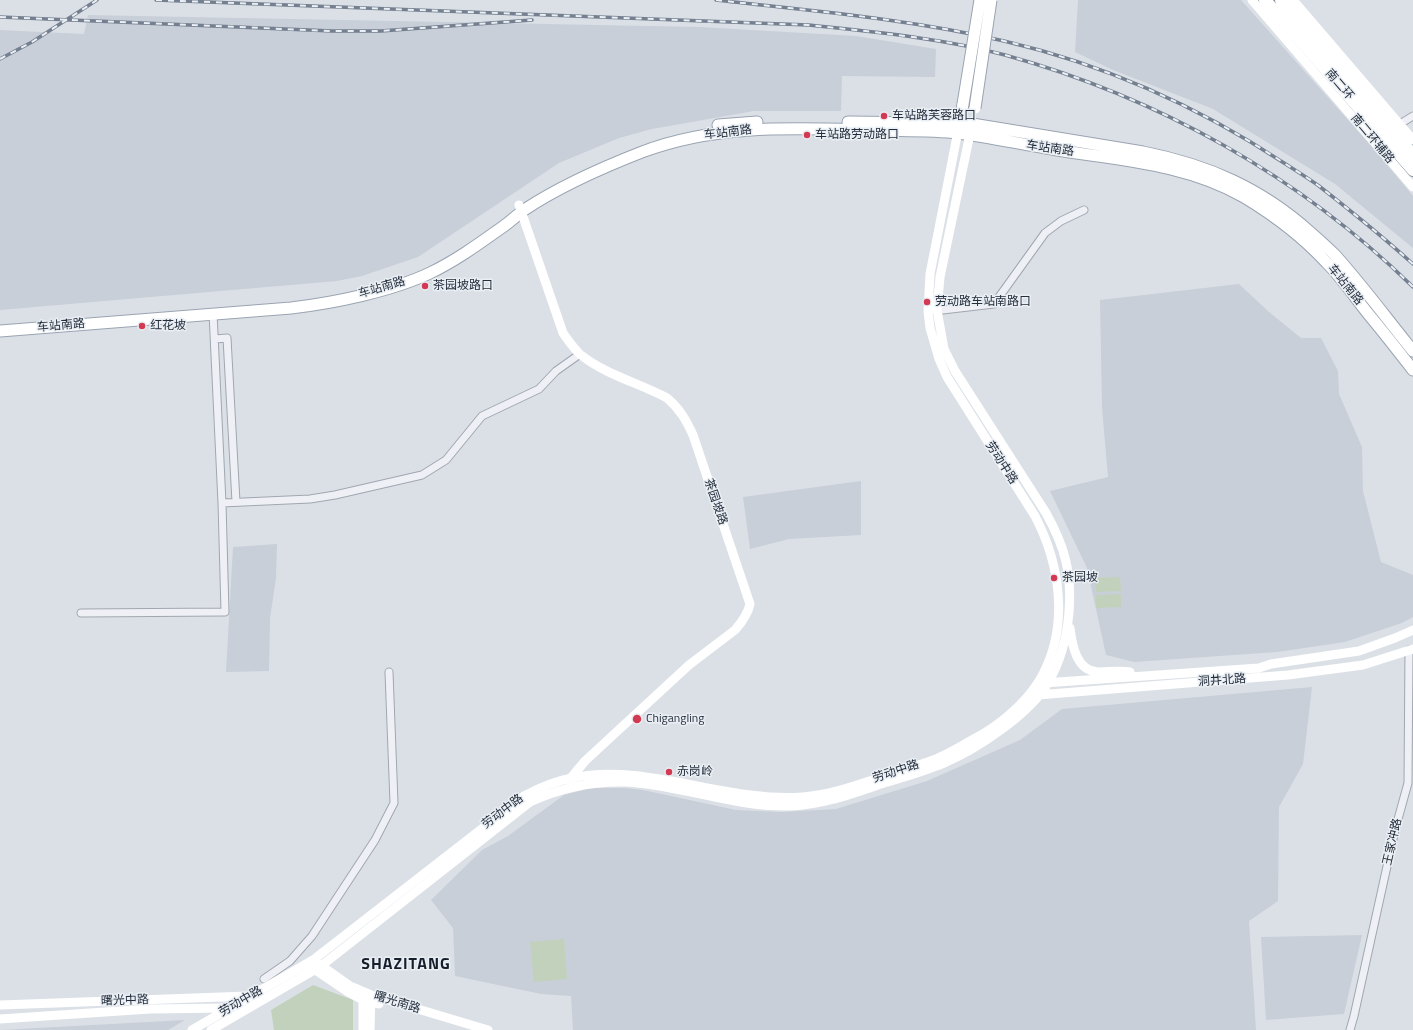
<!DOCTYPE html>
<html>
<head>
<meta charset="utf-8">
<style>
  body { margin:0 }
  canvas { display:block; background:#dbe0e6 }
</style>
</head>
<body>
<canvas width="1413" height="1030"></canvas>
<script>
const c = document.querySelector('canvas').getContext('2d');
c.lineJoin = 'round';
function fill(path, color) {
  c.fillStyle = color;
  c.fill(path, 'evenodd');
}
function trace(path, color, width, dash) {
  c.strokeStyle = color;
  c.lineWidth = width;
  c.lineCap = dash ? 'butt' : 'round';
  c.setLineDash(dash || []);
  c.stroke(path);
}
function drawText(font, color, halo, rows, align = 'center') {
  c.font = font + ' "Titillium Web","Noto Sans SC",sans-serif';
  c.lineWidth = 3;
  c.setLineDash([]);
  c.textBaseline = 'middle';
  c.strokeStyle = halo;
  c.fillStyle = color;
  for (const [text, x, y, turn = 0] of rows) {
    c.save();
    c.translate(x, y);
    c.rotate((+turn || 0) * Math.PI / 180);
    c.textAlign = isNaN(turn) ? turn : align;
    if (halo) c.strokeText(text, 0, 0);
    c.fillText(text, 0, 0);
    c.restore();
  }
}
const built = new Path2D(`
  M1078 0H1241L1374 149 1413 196V248L1335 184 1213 109 1113 70 1075 52Z
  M88 15 700 27 856 36 936 49 935 77 842 76 841 111H754L652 129 619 138 559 163 418 257 362 276 337 281 0 310V30L84 34Z
  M1239 284 1269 312 1301 338H1321L1338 371 1339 394 1362 447 1363 491 1381 562 1413 575V617L1402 623 1345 642 1277 652 1134 662 1106 655 1087 568 1050 491 1108 477 1102 408 1100 300Z
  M861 481V535L789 539 750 549 743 497Z
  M277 544 276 578 270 618 269 671 226 672 233 547Z
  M1312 687 1303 764 1279 807 1278 901 1249 921 1256 1030H573L571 996 541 994 455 976 453 928 431 900 482 850 508 836 564 795 591 788H624L643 790 736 810 781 812 836 809 927 781 1020 740 1062 709Z
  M1362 935 1344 1014 1266 1020 1261 937Z
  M185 1020 168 1030H0Z`);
const green = new Path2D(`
  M1120 577 1121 591 1096 592 1095 578Z
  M1121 594V607L1096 608V595Z
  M564 939 567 979 534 982 530 942Z
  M313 985 353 1000V1030H274L271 1010Z`);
const street = new Path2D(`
  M1400 124 1413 116
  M934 311 994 304 1045 233 1061 221 1084 210
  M215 339 227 338 236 502
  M222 503 310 499 335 495 422 475 446 460 482 416 539 389 556 371 580 354
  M81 613 225 612 222 503 213 313
  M264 979 290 961 312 936 375 840 394 803 389 672
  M1350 1030 1354 1016 1395 830 1408 783 1409 650`);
const secondary = new Path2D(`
  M1252 0 1413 187
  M1293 0 1413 140
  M519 205 563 333C568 340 574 349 581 355 606 375 639 383 667 398 680 409 686 420 693 435L750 604C748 614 742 622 735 630L689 665 585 761 570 779
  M1070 628C1072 644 1076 671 1098 672 1109 672 1120 670 1130 672
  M1044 683 1259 668 1271 664 1359 651 1395 638 1413 630
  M1037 695 1288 675 1363 665 1413 649
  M316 962 350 986 371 995 488 1030
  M311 967 348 992 363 1000 379 1004
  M0 1005 249 996
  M0 1019 150 1009 228 1008
  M192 1030 313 960 524 796C539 788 555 781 572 778 646 762 726 803 803 797 832 795 860 784 888 775 904 770 920 765 936 759 948 754 960 747 972 740 981 735 991 730 999 723 1016 710 1033 693 1043 674 1069 624 1060 564 1035 516L947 377 939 359 930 328 928 312 930 274 959 126
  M211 1030 321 966 530 802C560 788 593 781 626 782 682 785 735 808 791 806 823 805 854 793 884 783 904 777 925 771 944 763 977 749 1030 714 1048 683 1061 661 1067 637 1069 612 1072 573 1065 547 1046 513L955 371 944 349 937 310 940 277 971 129
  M363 1030V995
  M370 1030 371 995`);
const primary = new Path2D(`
  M848 122 929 123 960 122 1143 152C1208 165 1261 188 1310 232 1318 239 1327 247 1335 255 1362 285 1387 319 1413 351
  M960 122 963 104
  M718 125 757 122
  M0 331 291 308C334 303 392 291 430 273 457 260 480 243 504 226 511 221 517 215 524 210 560 186 601 168 642 152 715 124 793 128 870 130 899 131 930 130 958 133 991 137 1024 145 1057 150 1120 160 1187 164 1244 197 1274 215 1303 237 1327 263 1343 279 1356 299 1370 316 1385 334 1399 352 1413 370`);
const highway = new Path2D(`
  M1265 0 1413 170
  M1281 0 1413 155`);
const rail = new Path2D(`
  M156 0 808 25C874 32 941 38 1005 55 1157 97 1301 177 1413 287
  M716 0C813 11 910 19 1004 41 1103 64 1199 107 1284 163 1295 170 1308 178 1319 186 1351 211 1383 237 1413 264
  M0 17 332 31H381L532 20
  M0 59 32 42 97 0`);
const primaryBridge = new Path2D(`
  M963 104 980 0
  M975 108 991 0`);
const markers = [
  [884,116,4,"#d33952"],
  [807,135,4,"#d33952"],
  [425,286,4,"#d33952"],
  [927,302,4,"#d33952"],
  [142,326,4,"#d33952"],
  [1054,578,4,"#d33952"],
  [637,719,5,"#d33952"],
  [669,772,4,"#d33952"]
];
const streetNames = [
  ["南二环",1339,85,49],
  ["车站南路",728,133,-7],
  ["南二环辅路",1372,139,50],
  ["车站南路",1050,149,8],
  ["车站南路",1345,285,51],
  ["车站南路",382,288,-16],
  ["车站南路",61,326,-5],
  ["劳动中路",1001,463,57],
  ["茶园坡路",715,502,71],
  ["洞井北路",1222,681,-4],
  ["劳动中路",896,772,-18],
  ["劳动中路",503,812,-37],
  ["王家冲路",1393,842,-77],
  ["曙光中路",125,1001,-2],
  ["劳动中路",241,1002,-30],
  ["曙光南路",397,1003,17]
];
const poiNames = [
  ["车站路芙蓉路口",892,116],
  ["车站路劳动路口",815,135],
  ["茶园坡路口",433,286],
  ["劳动路车站南路口",935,302],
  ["红花坡",150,326],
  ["茶园坡",1062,578],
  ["Chigangling",646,719],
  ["赤岗岭",677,772]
];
const districtNames = [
  ["SHAZITANG",406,965]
];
fill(built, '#c9cfd8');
fill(green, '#c1d1bc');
trace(street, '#a1a7b0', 9);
trace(primary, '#9aa4b2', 13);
trace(highway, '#828d9d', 14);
trace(street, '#eef0f5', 7);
trace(secondary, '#fff', 9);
trace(primary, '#fff', 11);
trace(highway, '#fff', 12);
trace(rail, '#747f90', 3.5);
trace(rail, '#eaeff4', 2, [6]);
trace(primaryBridge, '#9aa4b2', 13, []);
trace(primaryBridge, '#fff', 11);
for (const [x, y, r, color] of markers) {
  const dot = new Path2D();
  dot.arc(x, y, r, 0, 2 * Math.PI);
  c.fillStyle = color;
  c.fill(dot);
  trace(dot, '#eaeff4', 1.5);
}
drawText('12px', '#252e3d', '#eaeff4', streetNames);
drawText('12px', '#252e3d', '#eaeff4', poiNames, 'left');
c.letterSpacing = '1px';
drawText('bold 16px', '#171f2d', '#eaeff4', districtNames);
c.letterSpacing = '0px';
</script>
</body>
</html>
